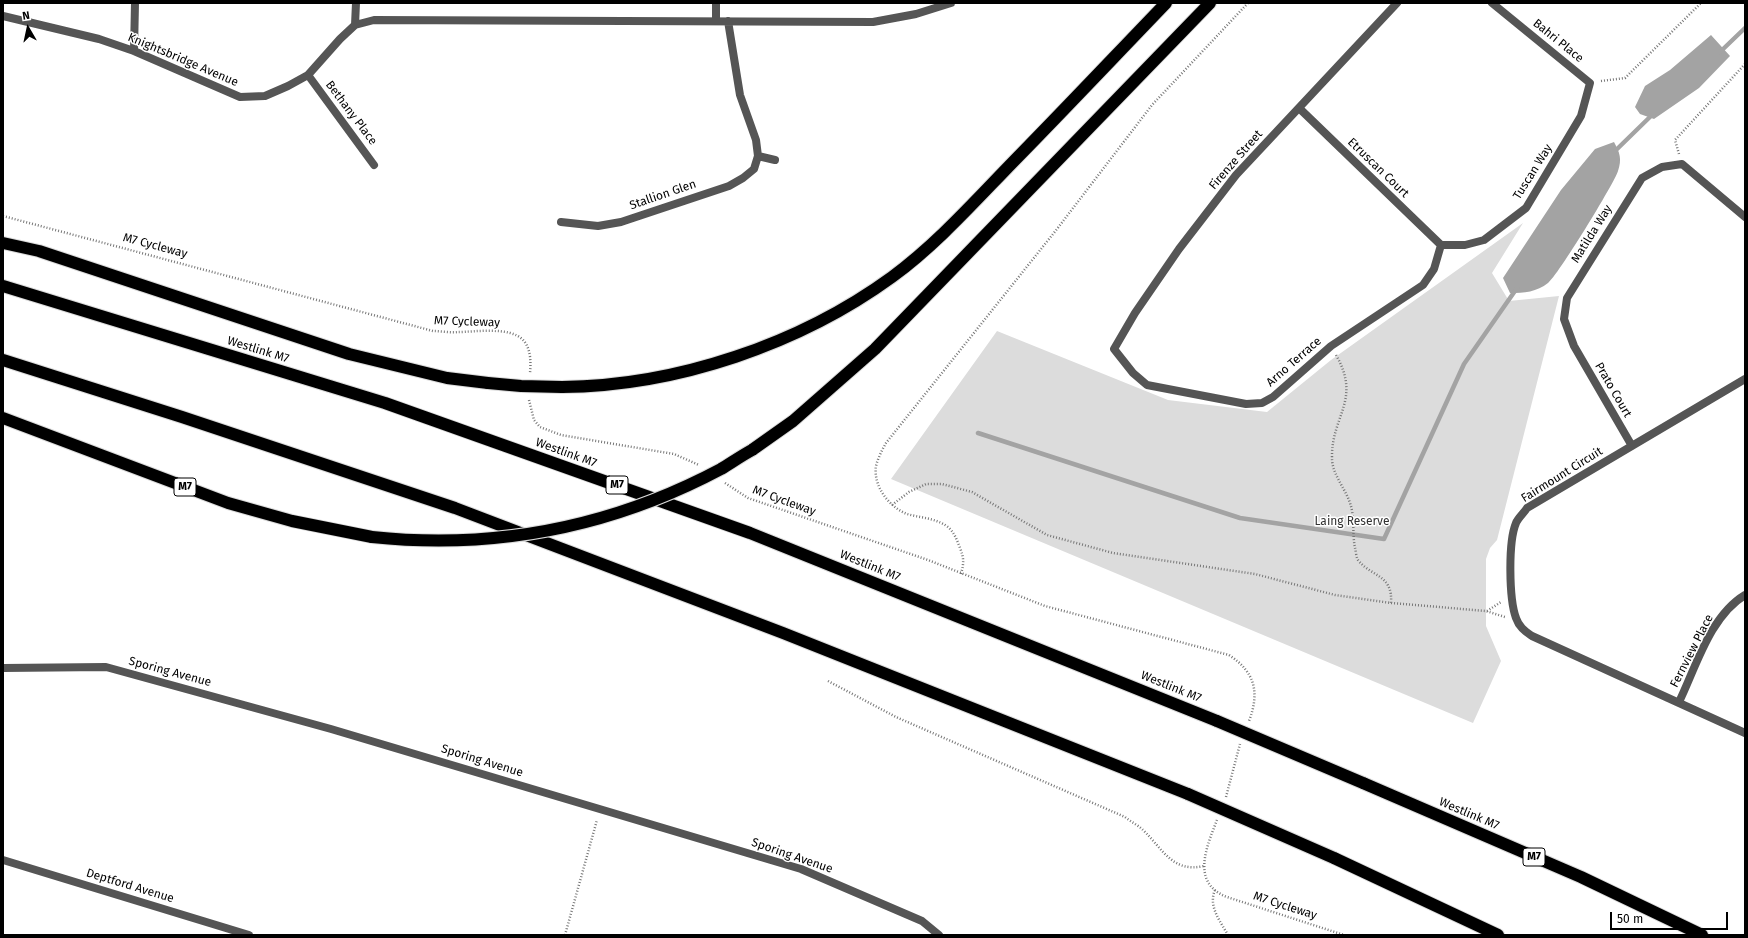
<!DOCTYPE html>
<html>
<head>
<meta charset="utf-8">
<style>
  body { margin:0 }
  #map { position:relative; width:1748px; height:938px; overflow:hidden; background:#fff; font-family:"Fira Sans",sans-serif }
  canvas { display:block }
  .frame { position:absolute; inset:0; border:4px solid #000; pointer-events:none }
  .north { position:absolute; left:8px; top:8px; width:40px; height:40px; -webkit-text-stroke:3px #fff; paint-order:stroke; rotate:351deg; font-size:11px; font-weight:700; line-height:16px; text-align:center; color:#000 }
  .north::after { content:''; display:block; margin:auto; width:14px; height:18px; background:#000; clip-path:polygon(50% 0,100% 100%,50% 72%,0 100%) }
  .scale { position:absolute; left:1610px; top:912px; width:118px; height:18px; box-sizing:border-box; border:2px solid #000; border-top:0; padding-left:5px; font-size:12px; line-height:14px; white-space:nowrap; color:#000; -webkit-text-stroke:3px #fff; paint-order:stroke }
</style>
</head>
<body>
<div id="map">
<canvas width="1748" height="938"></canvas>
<div class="frame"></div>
<div class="north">N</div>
<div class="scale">50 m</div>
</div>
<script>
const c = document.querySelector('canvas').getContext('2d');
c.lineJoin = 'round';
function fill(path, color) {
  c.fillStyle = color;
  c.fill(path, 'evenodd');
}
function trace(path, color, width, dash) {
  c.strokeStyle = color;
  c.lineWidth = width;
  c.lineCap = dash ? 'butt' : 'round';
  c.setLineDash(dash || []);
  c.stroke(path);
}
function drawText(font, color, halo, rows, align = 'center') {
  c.font = font + ' "Fira Sans",sans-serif';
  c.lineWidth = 3;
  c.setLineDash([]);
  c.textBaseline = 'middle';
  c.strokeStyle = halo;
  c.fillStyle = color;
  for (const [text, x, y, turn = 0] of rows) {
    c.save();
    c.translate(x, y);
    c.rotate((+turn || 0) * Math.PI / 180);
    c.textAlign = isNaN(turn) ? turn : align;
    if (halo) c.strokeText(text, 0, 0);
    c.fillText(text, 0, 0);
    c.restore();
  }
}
const green = new Path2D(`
  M1523 223 1492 273 1509 301 1559 296 1497 540 1490 548 1486 559V626L1501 661 1473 723 891 479 997 331 1168 400 1267 412 1331 360Z`);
const water = new Path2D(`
  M1711 35 1730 56 1699 88 1654 119 1640 114 1635 107 1645 86 1670 70Z
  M1614 142C1620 153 1622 159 1618 171 1615 182 1557 277 1548 283 1537 292 1524 293 1510 293L1503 278 1561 190 1595 149Z`);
const stream = new Path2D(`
  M1720 52 1745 28
  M1614 152 1653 114
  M978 433 1240 518 1384 539 1464 364 1517 288`);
const path = new Path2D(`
  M1601 81 1625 78 1701 3
  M1679 154 1675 140 1745 64
  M3 216 433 331C441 331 450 333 458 332 475 332 510 326 523 340 531 348 531 363 530 373
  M1336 355C1362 400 1331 416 1332 458 1332 474 1345 488 1350 503 1355 517 1352 533 1355 548 1356 551 1356 557 1358 560 1371 577 1393 574 1391 603
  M529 400 534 420 540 427 561 435 674 454 699 465
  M725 483 748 498 928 560 1045 606 1229 655C1255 672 1260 692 1249 721
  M892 505 909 492 926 484H942L972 492 1047 535 1113 553 1255 574 1335 595 1391 603 1486 611 1505 617
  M961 574C964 563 964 558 960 548 957 540 954 532 948 527 936 518 921 518 907 514 889 507 873 486 876 466 878 458 882 450 886 443L1057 229 1152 105 1248 3
  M1487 611 1501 602
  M828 681 896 717 1125 817C1131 822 1138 825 1143 830 1163 849 1172 873 1204 866
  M1226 797 1240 744
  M1217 820C1207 846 1190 883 1227 897L1344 935
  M1215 890C1208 906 1220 921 1228 935
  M565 935 597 820`);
const minor = new Path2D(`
  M716 3V20
  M1397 3 1236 175 1179 249 1135 313 1114 349 1133 373 1147 385 1246 404 1262 403 1273 397 1331 346 1423 285 1434 269 1441 245
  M3 16 99 39 134 51 240 97 265 96 288 86 308 75 340 39 355 25 374 20 873 22 916 14 951 3
  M355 25 356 3
  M134 51 135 3
  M308 75 374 165
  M1299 108 1441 245
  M758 156 775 160
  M561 222 598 226 621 222 729 186 743 178 754 169 758 156 756 140 740 95 728 21
  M1441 245H1465L1484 240 1526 208 1581 116 1590 83 1492 3
  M1745 379 1527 508C1524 513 1518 518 1516 523 1508 542 1509 599 1516 618 1519 627 1525 631 1532 636L1745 733
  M1632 446 1574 346 1564 319 1567 298 1642 178 1662 167 1682 164 1745 217
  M3 668 106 667 331 729 801 869 922 921 939 935
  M1679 702C1696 667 1710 616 1745 595
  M3 860 249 935`);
const motorway = new Path2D(`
  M3 243 39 251 349 354 447 378 488 383
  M3 286 385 403 750 533 1217 721
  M3 360 182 417 455 508 783 633 1188 794
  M562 387C677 386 800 344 892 277 937 244 975 201 1014 161 1065 109 1115 56 1166 3
  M3 418 228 503 292 521 372 537
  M752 450 793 421 875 349 1210 3
  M1363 783 1581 877 1702 935
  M1334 858 1498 935`);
const motorwayBridge = new Path2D(`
  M488 383 521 386 562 387
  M372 537C495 550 612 527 721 469 731 463 741 456 752 450
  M1217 721 1363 783
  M1188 794 1334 858`);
const shields = [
  [617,485,22],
  [185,487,22],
  [1534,857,22]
];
const shieldNames = [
  ["M7",617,485],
  ["M7",185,487],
  ["M7",1534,857]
];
const streetNames = [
  ["Bahri Place",1558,41,39],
  ["Knightsbridge Avenue",183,60,23],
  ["Bethany Place",351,113,53],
  ["Firenze Street",1236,160,-49],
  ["Etruscan Court",1378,168,44],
  ["Tuscan Way",1533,172,-58],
  ["Stallion Glen",663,195,-19],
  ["Matilda Way",1592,234,-58],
  ["M7 Cycleway",155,246,15],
  ["M7 Cycleway",467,322,2],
  ["Westlink M7",258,350,17],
  ["Arno Terrace",1294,362,-41],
  ["Prato Court",1613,390,60],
  ["Westlink M7",566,453,20],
  ["Fairmount Circuit",1562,475,-32],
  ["M7 Cycleway",784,501,20],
  ["Westlink M7",870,566,22],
  ["Fernview Place",1692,651,-63],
  ["Sporing Avenue",170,672,15],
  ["Westlink M7",1171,687,22],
  ["Sporing Avenue",482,761,17],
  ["Westlink M7",1469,814,23],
  ["Sporing Avenue",792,856,19],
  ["Deptford Avenue",130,886,17],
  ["M7 Cycleway",1285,906,18]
];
const parkNames = [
  ["Laing Reserve",1352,522]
];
fill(green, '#dcdcdc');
fill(water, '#a3a3a3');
trace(stream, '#a3a3a3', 4.5);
trace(motorway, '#dbdbdb', 14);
trace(path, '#777', 2.5, [1, 2]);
trace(minor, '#555', 8);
trace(motorway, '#000', 12);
trace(motorwayBridge, '#dbdbdb', 14, []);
trace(motorwayBridge, '#000', 12);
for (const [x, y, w] of shields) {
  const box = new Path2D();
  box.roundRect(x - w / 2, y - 9, w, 18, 3);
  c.fillStyle = '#fff';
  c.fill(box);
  trace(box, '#000', 1);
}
drawText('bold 11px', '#000', null, shieldNames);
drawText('12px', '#000', '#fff', streetNames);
drawText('12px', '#333', '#fff', parkNames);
</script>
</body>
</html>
